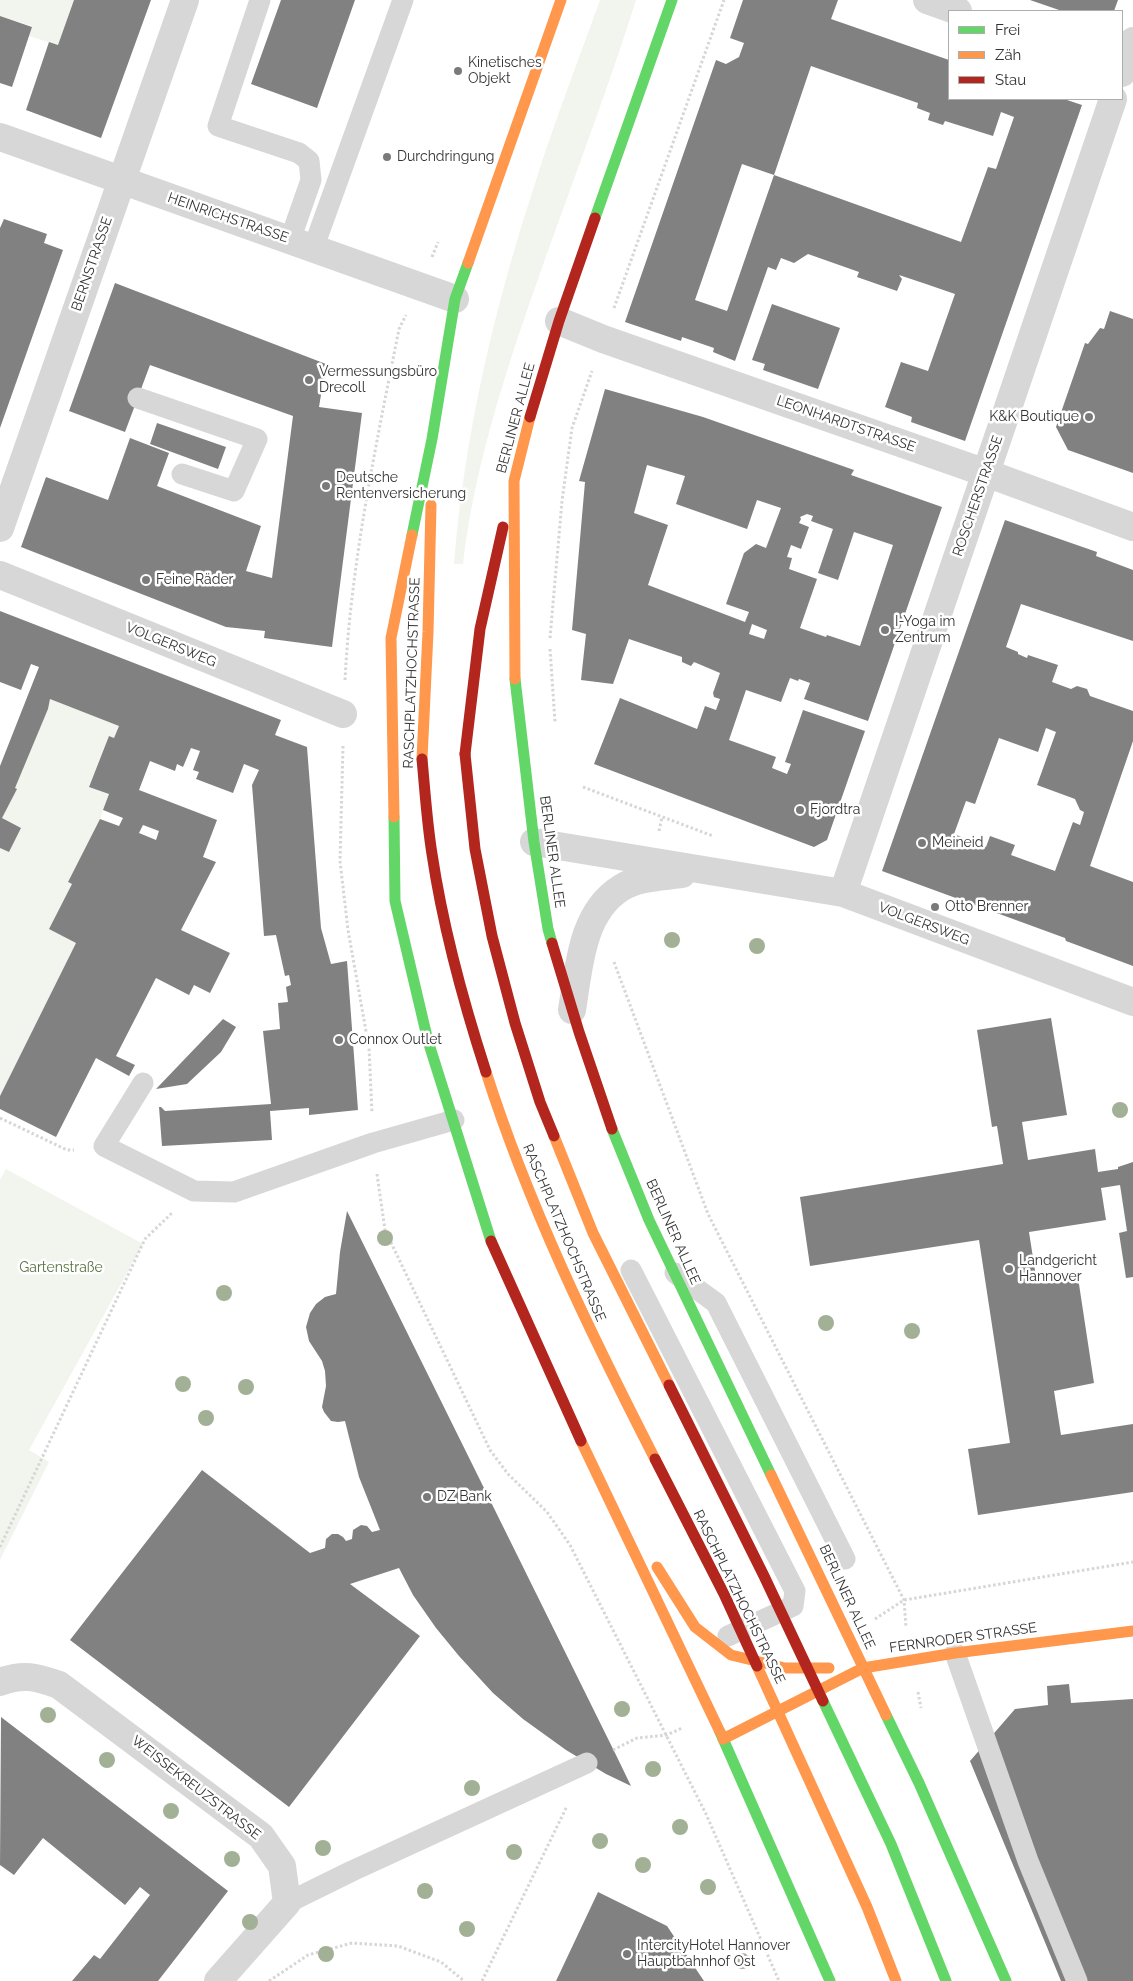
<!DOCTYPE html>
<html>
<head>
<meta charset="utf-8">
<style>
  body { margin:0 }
  #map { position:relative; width:1133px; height:1981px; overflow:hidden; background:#fff; font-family:Raleway,sans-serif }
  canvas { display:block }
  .legend { position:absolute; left:948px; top:10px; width:175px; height:90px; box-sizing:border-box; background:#fff; border:1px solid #adadad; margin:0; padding:6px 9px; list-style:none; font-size:15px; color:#333 }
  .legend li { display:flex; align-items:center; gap:10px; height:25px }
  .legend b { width:25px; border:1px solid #adadad }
</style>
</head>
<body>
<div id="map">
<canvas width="1133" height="1981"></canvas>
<ul class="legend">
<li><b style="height:6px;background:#63d668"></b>Frei</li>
<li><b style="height:6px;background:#ff974d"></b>Zäh</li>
<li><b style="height:6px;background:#b3261e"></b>Stau</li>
</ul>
</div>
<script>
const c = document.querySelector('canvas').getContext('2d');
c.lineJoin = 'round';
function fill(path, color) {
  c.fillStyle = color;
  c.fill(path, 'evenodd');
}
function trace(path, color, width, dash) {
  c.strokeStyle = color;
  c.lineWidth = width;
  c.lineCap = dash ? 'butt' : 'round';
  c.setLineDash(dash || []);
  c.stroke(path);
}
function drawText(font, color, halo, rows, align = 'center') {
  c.font = font + ' Raleway,sans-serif';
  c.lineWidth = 5;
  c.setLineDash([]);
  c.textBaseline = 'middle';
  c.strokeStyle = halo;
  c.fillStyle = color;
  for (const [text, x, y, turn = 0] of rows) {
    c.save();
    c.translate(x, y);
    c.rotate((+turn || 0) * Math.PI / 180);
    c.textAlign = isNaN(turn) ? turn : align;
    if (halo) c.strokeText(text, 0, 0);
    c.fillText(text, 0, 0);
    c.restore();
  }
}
const green = new Path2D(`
  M0 0H74L58 45 29 36 32 26 0 16Z
  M600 0H636C600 114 555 226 517 340 493 413 472 487 463 564H454C464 438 493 313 532 193 552 128 577 64 600 0Z
  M50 699 119 726 114 738 109 736 89 786 109 794 100 819 68 882 72 884 49 929 76 943 0 1096V848L9 852 21 828 2 818 48 709Z
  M6 1169 143 1244 29 1450 49 1462 0 1560V1180Z`);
const building = new Path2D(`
  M74 0H151L101 138 26 110 49 42 58 45Z
  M281 0H355L317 108 251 84Z
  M743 0H838L831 19 949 60V99H1064L1082 105 965 441 911 422 912 417 885 407 901 362 928 371 955 294 926 284 899 275 902 279 897 291 857 277 859 272 808 254 794 263 781 258 776 270 768 267 735 361 713 352 714 348 682 337 681 341 625 322 716 60 726 64 739 57 744 43 730 38ZM811 66 918 103 917 108 930 113 928 120 943 125 945 121 993 136 1001 112 1014 117 996 169 988 167 961 242 774 175 727 311 695 300 742 164 774 175Z
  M1030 0H1118L1114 11H1062Z
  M0 16 32 27 12 87 0 83Z
  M4 219 47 234 44 243 63 250 0 428V228Z
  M115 283 326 364 319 407 362 413 332 647 264 638 265 631 226 627 21 547 46 477 108 500 130 438 169 453 157 486 261 526 246 571 272 578 293 416 150 365 125 432 69 411Z
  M772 304 840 328 818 389 763 370 765 364 752 360Z
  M1110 311 1133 319V473L1068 450 1056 427 1085 343 1088 344 1100 328 1104 329Z
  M605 389 703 417 854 470 851 475 942 507 868 721 804 699 810 683 799 679 798 681 790 678 781 702 746 690 729 740 776 757 772 768 787 774 791 764 785 762 803 710 865 731 827 840 814 847 594 764 620 698 697 729 705 706 716 710 720 699 714 697 713 693 720 673 694 662 691 666 682 662V657L629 639 613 684 581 680 586 634 572 630 585 482 579 481ZM647 465 685 476 676 504 747 529 757 500 781 508 766 548 756 544 744 553 726 604 749 612 745 622 648 585 668 525 634 513ZM807 514 813 516 811 521 833 529 818 573 838 580 854 532 893 545 860 646 827 635 826 637 800 628 817 579 789 569 792 558 787 557 791 545 801 549 809 527 799 523 801 519 800 517ZM752 624 767 630 764 639 749 634Z
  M157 423 226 447 218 469 150 444Z
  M1005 520 1097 552 1096 556 1133 570V641L1021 604 1006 647 1018 652V654L1027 658 1028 655 1058 665 1052 682 1071 689 1077 686 1087 689 1090 696 1133 711V741L1090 866 1133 882V966L1066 941 1065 938 882 871ZM1046 728 1056 732 1037 785 1075 799 1080 810 1084 812 1080 825 1073 822 1055 871 1011 855 1015 845 990 836 986 847 954 834 966 801 975 804 999 738 1038 752Z
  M0 611 281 720 275 735 307 747 321 928 331 964 347 961 358 1110 309 1115V1108L270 1111 272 1140 162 1146 159 1107H161L165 1111 271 1104 263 1031 280 1029 278 1003 288 1002 286 987 291 985 289 975 285 976 276 935 264 936 252 785 259 770 244 764 233 793 196 779 199 772 193 770 200 751 191 748 183 767 177 764 175 771 150 761 139 790 217 820 203 857 216 862 181 930 230 953 210 993 194 985 189 995 156 978 116 1056 135 1065 129 1076 96 1058 56 1137 0 1109V1096L76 943 49 929 72 884 68 882 100 819 119 826 123 818 103 810 109 794 89 787 109 736 114 738 119 726 50 699 48 709 15 788 17 789 2 818 21 828 9 852 0 848V766L39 667 31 664 21 690 0 682ZM143 825 159 831 156 840 139 833Z
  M1051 1018 1067 1115 1022 1122 1028 1160 1095 1149 1098 1172 1118 1169V1167L1133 1162V1277L1126 1278 1119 1233 1127 1231 1120 1185 1101 1188 1106 1220 1029 1232 1036 1277 1077 1271 1094 1383 1054 1391 1061 1435 1133 1424V1492L978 1515 968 1449 1010 1443 979 1240 810 1266 800 1197 1003 1164 997 1126 992 1127 977 1030Z
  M223 1019 236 1027 221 1052 187 1084 156 1089Z
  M347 1211 617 1757 631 1786 606 1774 566 1750 523 1719 493 1693 459 1656 436 1628 413 1595 399 1568 350 1584 420 1636 289 1807 70 1640 202 1470 310 1553 325 1548 326 1539 332 1534H338L343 1537 346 1541 352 1539 353 1530 361 1525 367 1526 372 1532 380 1530 359 1477 345 1421 338 1422 331 1421 324 1412 322 1407 326 1386 325 1371 322 1361 309 1341 306 1327 310 1313 316 1304 325 1297 336 1294 340 1252Z
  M1069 1684 1071 1703 1133 1699V1981H1061L970 1761 1015 1709 1048 1705 1047 1686Z
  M1 1717 228 1891 158 1981H72L94 1955 100 1959 150 1895 140 1887 125 1905 43 1838 14 1875 0 1865Z
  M598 1892 667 1926 704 1981H556Z`);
const path = new Path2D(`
  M432 257 438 242
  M614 308 724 0
  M550 638 562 501 572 428 592 371
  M550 649 555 722
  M345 680C351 562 376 445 399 329L406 315
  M343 746 340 861 348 930 369 1048 372 1113
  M583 787 713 836
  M659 831 662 817
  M614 962 708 1214 904 1600 906 1627
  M0 1118 67 1150H74
  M377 1174 385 1230 490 1450 508 1474 547 1512 570 1545 706 1814 779 1981
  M0 1547 145 1239 172 1213
  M875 1619 904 1600 1133 1562
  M918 1692 921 1708
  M613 1750 637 1738 667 1735 682 1728
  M269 1981 308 1955 352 1943 398 1946 441 1962 464 1981
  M482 1981 567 1806`);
const lane = new Path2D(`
  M260 0 218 126 299 153 309 161 311 180 290 240
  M313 249 403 0
  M138 398 257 439 234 491 182 474
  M143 1083 104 1146 194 1191 234 1192 373 1143 454 1120
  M631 1270 795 1591 793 1606 728 1636
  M675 1273 716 1303 845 1559
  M955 1653 1028 1861 1077 1981
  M287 1903 352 1871 587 1763`);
const street = new Path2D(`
  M927 0 958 11
  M1122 73 1133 41
  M0 137 455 299
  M559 321 603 339 986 473 1133 527
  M0 528 185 0
  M0 575 343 714
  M534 842 843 893 1133 1002
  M843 893 1113 99
  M572 1010C579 968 581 913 621 888 638 877 663 877 682 874
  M0 1682C23 1673 37 1677 59 1685L261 1836 282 1866 287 1903 218 1981`);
const fast = new Path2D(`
  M595 218 672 0
  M412 535 432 439 455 299 468 263
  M515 679 534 842 548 929 552 943
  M394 817 395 901 428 1041 491 1241
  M612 1129 649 1220 771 1475
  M886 1715 919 1783 1006 1981
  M720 1732 830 1981`);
const slow = new Path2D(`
  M468 263 561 0
  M515 679 514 481 530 417
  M422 759 428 632 431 505
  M394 817 391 638 412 535
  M581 1441 720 1732
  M771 1475 886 1715
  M657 1567 695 1627 731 1655 785 1668H829
  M723 1739 863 1668 955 1653 1133 1631`);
const jam = new Path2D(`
  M530 417 559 321 595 218
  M465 754 480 629 503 527
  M552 943 579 1032 612 1129
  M491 1241 581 1441`);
const fastBridge = new Path2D(`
  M823 1701 891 1844 946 1981`);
const slowBridge = new Path2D(`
  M486 1072C529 1207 591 1334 655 1459
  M554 1136 593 1233 669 1385
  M757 1666 867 1907 896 1981`);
const jamBridge = new Path2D(`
  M465 754 475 849 492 936 515 1023 540 1102 554 1136
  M422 759C425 791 427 823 432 854 443 928 463 1001 486 1072
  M669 1385 764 1576 823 1701
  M655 1459 724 1594 757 1666`);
const trees = [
  [672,940],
  [757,946],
  [1120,1110],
  [385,1238],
  [224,1293],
  [826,1323],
  [912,1331],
  [183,1384],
  [246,1387],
  [206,1418],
  [622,1709],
  [48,1715],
  [107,1760],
  [653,1769],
  [472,1788],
  [171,1811],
  [680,1827],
  [600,1841],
  [323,1848],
  [514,1852],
  [232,1859],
  [643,1865],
  [708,1887],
  [425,1891],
  [250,1922],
  [467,1929],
  [326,1954],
  [742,1961]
];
const markers = [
  [458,71,5,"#7a7a7a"],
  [387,157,5,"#7a7a7a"],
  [309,380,5,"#7a7a7a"],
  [1089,417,5,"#7a7a7a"],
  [326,486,5,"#7a7a7a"],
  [146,580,5,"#7a7a7a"],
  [885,630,5,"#7a7a7a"],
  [800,810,5,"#7a7a7a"],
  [922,843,5,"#7a7a7a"],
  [935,907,5,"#7a7a7a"],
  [339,1040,5,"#7a7a7a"],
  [1009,1269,5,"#7a7a7a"],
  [427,1497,5,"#7a7a7a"],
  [627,1954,5,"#7a7a7a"]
];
const poiNames = [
  ["Kinetisches",468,63],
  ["Objekt",468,79],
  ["Durchdringung",397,157],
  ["Vermessungsbüro",319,372],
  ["Drecoll",319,388],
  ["K&K Boutique",1079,417,"right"],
  ["Deutsche",336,478],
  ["Rentenversicherung",336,494],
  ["Feine Räder",156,580],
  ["I-Yoga im",895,622],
  ["Zentrum",895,638],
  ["Fjordtra",810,810],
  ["Meineid",932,843],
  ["Otto Brenner",945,907],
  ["Connox Outlet",349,1040],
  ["Landgericht",1019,1261],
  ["Hannover",1019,1277],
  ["DZ Bank",437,1497],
  ["IntercityHotel Hannover",637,1946],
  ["Hauptbahnhof Ost",637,1962]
];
const streetNames = [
  ["HEINRICHSTRASSE",228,218,19],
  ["BERNSTRASSE",92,264,-71],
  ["BERLINER ALLEE",516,418,-75],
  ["LEONHARDTSTRASSE",846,424,19],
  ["ROSCHERSTRASSE",978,496,-71],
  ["VOLGERSWEG",171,645,22],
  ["RASCHPLATZHOCHSTRASSE",412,673,-88],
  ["BERLINER ALLEE",552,852,82],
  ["VOLGERSWEG",924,924,21],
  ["BERLINER ALLEE",673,1232,66],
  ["RASCHPLATZHOCHSTRASSE",564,1233,67],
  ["RASCHPLATZHOCHSTRASSE",739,1597,64],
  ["BERLINER ALLEE",847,1597,65],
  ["FERNRODER STRASSE",963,1638,-8],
  ["WEISSEKREUZSTRASSE",196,1788,38]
];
const parkNames = [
  ["Gartenstraße",61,1268]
];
fill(green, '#f1f5ed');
fill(building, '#818181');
trace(path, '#d6d6d6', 3, [2.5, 2.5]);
trace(lane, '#d7d7d7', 21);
trace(street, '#d7d7d7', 28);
trace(fast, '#63d668', 11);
trace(slow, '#ff974d', 11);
trace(jam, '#b3261e', 11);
trace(fastBridge, '#63d668', 11);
trace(slowBridge, '#ff974d', 11);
trace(jamBridge, '#b3261e', 11);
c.fillStyle = '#a2b095';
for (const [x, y] of trees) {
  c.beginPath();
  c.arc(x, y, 8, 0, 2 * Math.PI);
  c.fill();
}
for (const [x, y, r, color] of markers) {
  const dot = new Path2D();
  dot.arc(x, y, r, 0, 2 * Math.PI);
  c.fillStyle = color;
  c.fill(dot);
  trace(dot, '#fff', 2);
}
drawText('14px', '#333', '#fff', poiNames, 'left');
drawText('14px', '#333', '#fff', streetNames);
drawText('14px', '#56703f', '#fff', parkNames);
</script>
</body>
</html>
